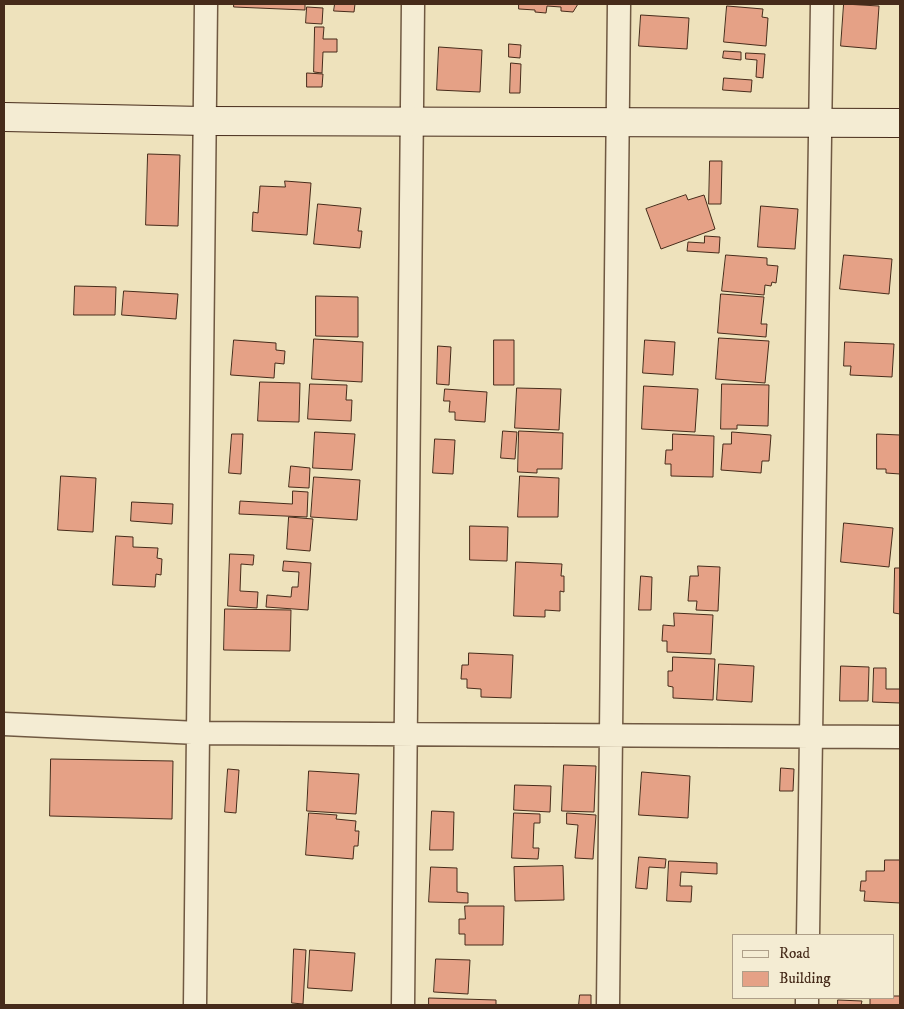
<!DOCTYPE html>
<html>
<head>
<meta charset="utf-8">
<style>
  body { margin:0 }
  #map { position:relative; width:904px; height:1009px; overflow:hidden; background:#eee2bc; font-family:"IM FELL DW Pica",serif }
  canvas { display:block }
  .frame { position:absolute; inset:0; border:5px solid #462b1a; pointer-events:none }
  .legend { position:absolute; left:732px; top:934px; width:162px; height:65px; box-sizing:border-box; background:#f4ecd3; border:1px solid #ae9f89; margin:0; padding:6px 9px; list-style:none; font-size:15px; color:#462b1a }
  .legend li { display:flex; align-items:center; gap:10px; height:25px }
  .legend b { width:25px; border:1px solid #ae9f89 }
</style>
</head>
<body>
<div id="map">
<canvas width="904" height="1009"></canvas>
<div class="frame"></div>
<ul class="legend">
<li><b style="height:6px;background:#f4ecd3"></b>Road</li>
<li><b style="height:14px;background:#e5a186"></b>Building</li>
</ul>
</div>
<script>
const c = document.querySelector('canvas').getContext('2d');
c.lineJoin = 'round';
function fill(path, color) {
  c.fillStyle = color;
  c.fill(path, 'evenodd');
}
function trace(path, color, width, dash) {
  c.strokeStyle = color;
  c.lineWidth = width;
  c.lineCap = dash ? 'butt' : 'round';
  c.setLineDash(dash || []);
  c.stroke(path);
}
const building = new Path2D(`
  M234 4H305V10L234 7Z
  M335 4H355L354 12 334 11Z
  M519 4H578L573 12 561 11V7L547 6 546 13 535 12V10L519 9Z
  M844 4 879 6 876 49 841 46Z
  M727 6 763 9 762 17 768 18 766 46 724 42Z
  M307 7 323 8 322 24 306 23Z
  M641 15 689 18 687 49 639 46Z
  M315 27H324L323 39H337V52H323L322 73 314 72Z
  M509 44 521 45 520 58 509 57Z
  M439 47 482 50 480 92 437 90Z
  M724 51 741 52V60L723 58Z
  M746 53 765 54 763 78 756 77 757 60 746 59Z
  M511 63 521 64 520 93H510Z
  M307 73 323 74 322 87H307Z
  M724 78 752 80 751 92 723 90Z
  M148 154 180 155 178 226 146 225Z
  M710 161H722L721 204H709Z
  M285 181 311 183 307 235 252 231 253 212 258 213 260 186 285 187Z
  M686 195 688 200 704 195 715 229 661 249 646 209Z
  M318 204 361 208 358 231H362L360 248 314 244Z
  M761 206 798 209 795 249 758 247Z
  M705 236 720 237 719 253 687 251 688 242 704 243Z
  M726 255 767 258V265L778 266 776 283 772 282 771 286 765 285 764 295 722 291Z
  M844 255 892 259 889 294 840 289Z
  M75 286 116 287 115 315H74Z
  M124 291 178 294 176 319 122 315Z
  M721 294 764 297 761 324H767L766 337 718 333Z
  M316 296 358 297V337L316 336Z
  M719 338 769 341 765 383 716 379Z
  M314 339 363 342 362 382 312 379Z
  M234 340 276 343V350L285 351 284 364 275 363 274 378 231 375Z
  M494 340H514V385H494Z
  M645 340 675 342 673 375 643 373Z
  M845 342 894 344 892 377 850 375 851 366H844Z
  M438 346 451 347 449 385 437 384Z
  M260 382 300 383 299 422 258 421Z
  M310 384 347 385 346 400H352L351 421 308 419Z
  M722 384 769 385 768 426 737 425V429H721Z
  M644 386 698 389 695 432 642 429Z
  M517 388 561 389 559 430 515 428Z
  M445 389 487 392 485 422 455 420V412H449L450 401H444Z
  M503 431 517 432 515 459 501 458Z
  M519 431 563 433 562 469H537V473L518 472Z
  M315 432 355 434 352 470 313 468Z
  M732 432 771 435 769 461H762L761 473 721 470 723 444H731Z
  M232 434H243L241 474 229 473Z
  M673 434 714 436 713 477 671 476V464H665L666 450H672Z
  M877 434 900 435V474L886 473V469H877Z
  M435 439 455 440 453 474 433 473Z
  M291 466 310 468 309 488 289 487Z
  M61 476 96 478 93 532 58 530Z
  M520 476 559 478 558 517H518Z
  M314 477 360 480 357 520 311 517Z
  M293 491 308 492 307 517 239 514 240 501 292 504Z
  M132 502 173 504 172 524 131 521Z
  M289 517 313 519 310 551 287 549Z
  M844 523 893 528 889 567 841 562Z
  M470 526 508 527 507 561 470 560Z
  M116 536 133 537V547L158 548 157 558 162 559 161 575 156 574 155 587 113 585Z
  M230 554 254 555 253 565 241 564 240 591 258 592 257 608 228 606Z
  M284 561 311 563 308 610 266 607 267 595 291 597 292 587H298L299 572 283 571Z
  M516 562 562 564 561 576H564V592L560 591V611L545 610V617L514 616Z
  M698 566 720 567 718 611 696 610 697 601H688L690 576H698Z
  M895 568H900V614L894 613Z
  M641 576 652 577 651 610H639Z
  M225 609 291 610 290 651 224 650Z
  M674 613 713 615 711 654 667 652V641H662L663 625 674 626Z
  M469 653 513 655 511 698 481 697V689L467 688V679H461L462 665H468Z
  M673 657 715 659 713 700 673 698V687L668 686V671H672Z
  M719 664 754 666 752 702 717 700Z
  M841 666 869 667 868 701H840Z
  M874 668H886V689H900V703L873 702Z
  M51 759 173 761 172 819 50 816Z
  M564 765 596 766 594 812 562 811Z
  M781 768 794 769 793 791H780Z
  M228 769 239 770 236 813 225 812Z
  M309 771 359 774 356 814 307 811Z
  M642 772 690 776 688 818 639 815Z
  M515 785 551 786 550 812 514 810Z
  M432 811 454 812 453 850H430Z
  M309 813 337 815 336 819 356 821 355 831H359L358 846H354L353 859 306 855Z
  M514 813 540 814V823H534L533 848H539L538 859 512 858Z
  M567 813 596 815 593 859 575 858 578 825 567 824Z
  M639 857 666 859 665 868 649 867 647 889 636 888Z
  M885 860H900V903L864 901 865 891H860L861 881H866V871H884Z
  M669 861 717 863V874L681 872 680 886H692L691 902 667 901Z
  M563 866 564 900 515 901 514 867Z
  M431 867 457 868V892L468 893V903L429 902Z
  M465 906H504L503 945H465V934H459V919H465Z
  M294 949 306 950 303 1004 292 1003Z
  M310 950 355 953 352 991 308 988Z
  M436 959 470 960 468 994 434 992Z
  M580 995H591V1005H579Z
  M893 996H900V1005H870V998H893Z
  M429 998 496 1000V1005H429Z
  M838 1000 862 1001 861 1005H838Z`);
const minor = new Path2D(`
  M4 724 198 733 900 737
  M808 935 822 4
  M195 1005 206 4
  M403 1005 413 4
  M608 1005 619 4
  M807 1005V998`);
const secondary = new Path2D(`
  M4 117 205 121 900 123`);
fill(building, '#e5a186');
trace(building, '#462b1a', 1);
trace(minor, '#705942', 25);
trace(secondary, '#462b1a', 30);
trace(minor, '#f4ecd3', 22);
trace(secondary, '#f4ecd3', 28);
</script>
</body>
</html>
